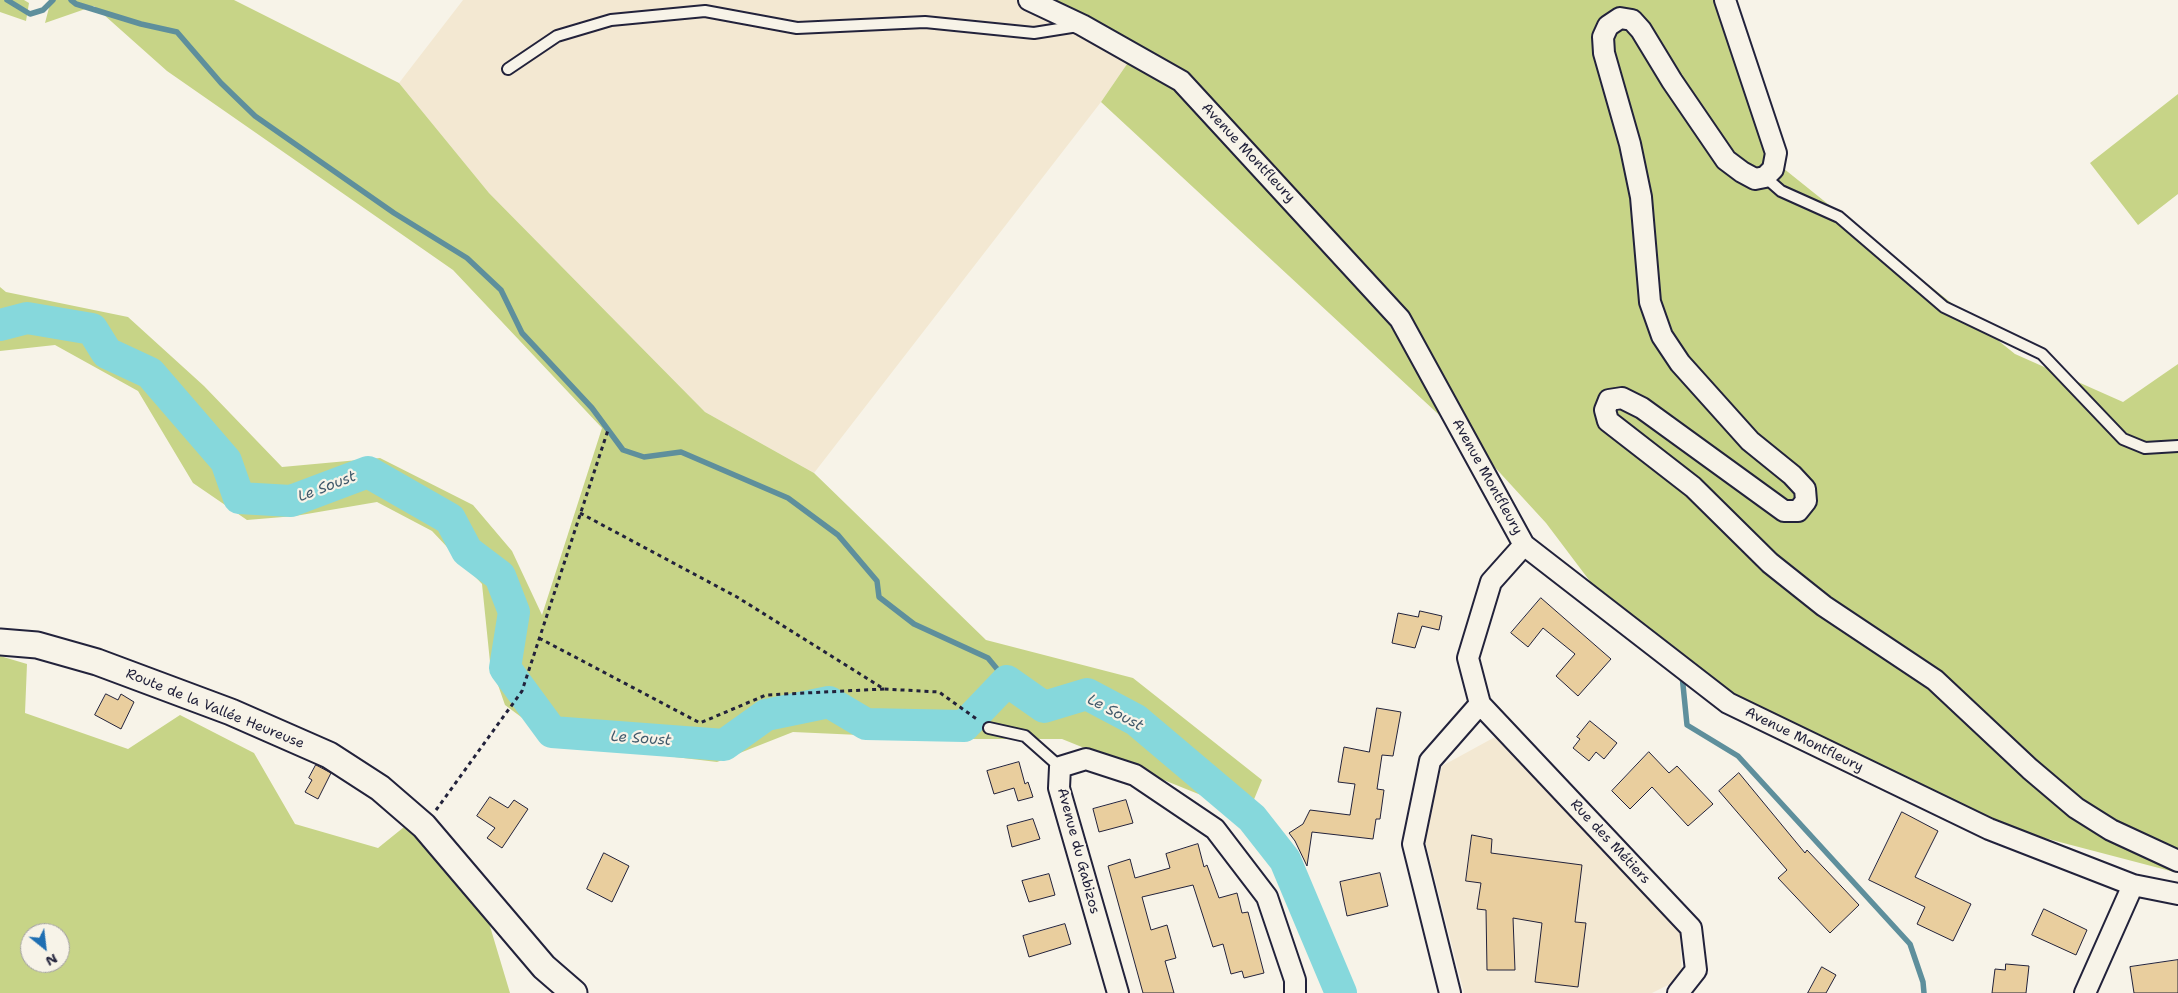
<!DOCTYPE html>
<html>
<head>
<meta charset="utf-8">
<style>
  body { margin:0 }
  #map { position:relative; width:2178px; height:993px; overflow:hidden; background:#f7f3e8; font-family:"Shantell Sans",sans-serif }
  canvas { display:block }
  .north { position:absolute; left:20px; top:923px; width:50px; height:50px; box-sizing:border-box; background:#f7f3e8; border:1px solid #a29fa3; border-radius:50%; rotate:151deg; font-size:14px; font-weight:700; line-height:20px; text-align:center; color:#22223b }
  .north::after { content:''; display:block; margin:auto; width:18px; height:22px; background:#1f6fb2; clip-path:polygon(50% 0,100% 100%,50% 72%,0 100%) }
</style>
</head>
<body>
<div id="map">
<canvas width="2178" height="993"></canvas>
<div class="north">N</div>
</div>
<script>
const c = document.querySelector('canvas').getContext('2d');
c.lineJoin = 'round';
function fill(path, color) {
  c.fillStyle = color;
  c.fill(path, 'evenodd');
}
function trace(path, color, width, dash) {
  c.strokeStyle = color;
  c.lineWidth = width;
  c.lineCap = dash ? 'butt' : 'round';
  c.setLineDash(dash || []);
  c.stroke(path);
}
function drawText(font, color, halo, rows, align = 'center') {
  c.font = font + ' "Shantell Sans",sans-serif';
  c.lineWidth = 4.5;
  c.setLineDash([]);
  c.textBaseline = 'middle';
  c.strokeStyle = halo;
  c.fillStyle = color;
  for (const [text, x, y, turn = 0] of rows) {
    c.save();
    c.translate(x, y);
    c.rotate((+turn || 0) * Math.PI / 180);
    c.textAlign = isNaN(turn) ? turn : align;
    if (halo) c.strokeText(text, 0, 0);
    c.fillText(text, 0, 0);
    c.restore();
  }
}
const built = new Path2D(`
  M463 0H1022L1127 64 1101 102 814 473 705 412 489 193 399 83Z
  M1495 737 1680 932 1682 978 1652 993H1464L1424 836 1442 766Z`);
const green = new Path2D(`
  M0 0H24L29 3 26 21 0 12Z
  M51 0H234L399 83 489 193 705 412 814 473 986 640 1133 678 1262 780 1248 814 1062 739H948L793 732 717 762 556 743 505 705 490 662 482 584 432 531 377 502 295 516 247 520 193 483 138 391 55 345 0 351V287L6 292 128 317 204 386 282 467 380 458 473 505 512 551 542 615 602 428 453 270 167 71 94 6 45 23Z
  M1022 0H1723L1778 164 2015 354 2123 402 2178 364V873L2010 829 1727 699 1620 621 1546 523 1490 462 1101 102 1127 64Z
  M2178 94V194L2138 225 2090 163Z
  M0 656 27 664 25 713 128 749 180 715 254 753 295 824 378 848 409 823 486 913 510 993H0ZM30 933H60V963H30Z`);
const stream = new Path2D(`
  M7 0 30 14 43 10 53 0
  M71 0 76 4 141 24 177 32 221 83 255 116 394 213 467 258 501 290 522 333 592 408 623 450 644 457 681 452 788 498 838 535 877 581 879 597 914 624 988 658 1007 681
  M1682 675 1687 725 1738 756 1910 944 1923 982 1924 993`);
const river = new Path2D(`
  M0 325 27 318 92 329 107 353 150 373 226 461 239 498 291 501 368 472 450 519 467 551 500 576 514 612 505 668 552 732 724 745 766 715 829 702 866 724 964 726 1007 681 1044 707 1087 694 1136 720 1252 818 1285 860 1341 993`);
const building = new Path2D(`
  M1541 598 1611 659 1578 696 1556 676 1575 654 1543 628 1528 647 1511 633Z
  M1420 611 1442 616 1439 630 1422 626 1415 648 1392 643 1398 613 1418 617Z
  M106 694 118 700 121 694 134 702 121 729 95 715Z
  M1377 708 1401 712 1393 756 1382 755 1377 789 1384 790 1380 819H1376L1373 839 1312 832 1307 866 1295 841 1289 833 1303 824 1310 810 1350 815 1355 784 1338 782 1344 747 1369 752Z
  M1590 721 1617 743 1604 759 1596 752 1589 761 1573 748 1580 739 1577 737Z
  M1649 752 1669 773 1677 766 1713 804 1688 826 1652 787 1630 809 1612 791Z
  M1019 762 1025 784 1028 782 1033 797 1018 801 1014 788 994 794 987 771Z
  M316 765 331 773 318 799 305 792 312 780 309 778Z
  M1739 773 1805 853 1807 850 1859 905 1830 933 1778 878 1787 870 1719 791Z
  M490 797 508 808 514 800 528 809 502 848 487 838 495 828 477 816Z
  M1126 800 1133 823 1099 832 1093 809Z
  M1902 812 1938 831 1915 877 1971 904 1953 941 1917 924 1925 907 1869 880Z
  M1033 819 1040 839 1012 847 1007 826Z
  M1472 835 1492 839 1491 853 1582 865 1575 922 1586 923 1578 987 1535 982 1542 923 1513 918 1515 970H1487L1486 910 1477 909 1481 883 1466 881Z
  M1198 844 1204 867 1207 865 1219 898 1237 893 1242 913 1248 912 1264 973 1244 978 1242 971 1231 974 1223 944 1213 947 1193 885 1142 897 1151 930 1167 925 1176 958 1165 961 1174 993H1143L1108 866 1130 859 1135 878 1170 868 1166 854Z
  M604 853 629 866 612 902 587 889Z
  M1380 873 1388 906 1347 916 1340 882Z
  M1049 874 1055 895 1029 902 1022 881Z
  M2044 909 2087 930 2076 955 2032 935Z
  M1065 924 1071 944 1029 957 1023 936Z
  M2178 960V993H2134L2130 967Z
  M2006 964 2029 966 2026 993H1992L1995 969 2005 970Z
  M1822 967 1836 975 1826 993H1808Z`);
const path = new Path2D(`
  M580 513 737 597 884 689 939 692 978 720
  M539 638 700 723 766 695 884 689
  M436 810 522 691 608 430`);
const service = new Path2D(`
  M508 69 557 36 611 20 705 11 797 28 925 22 1034 33 1078 26
  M1765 177 1781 191 1839 217 1944 307 2042 354 2123 439 2145 448 2178 446
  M989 728 1025 736 1060 767`);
const minor = new Path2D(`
  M1029 0 1082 25 1181 81 1400 319 1524 545 1728 703 1989 829 2133 885 2178 894
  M1725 0 1776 153 1773 169 1765 177 1755 179 1742 172 1726 160 1672 81 1641 30 1632 20 1620 18 1608 26 1603 37 1604 53 1630 144 1641 197 1650 302 1662 336 1680 363 1750 441 1792 475 1805 489 1806 501 1798 511H1784L1642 408 1622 398 1609 400 1605 410 1608 421 1693 487 1770 563 1824 606 1935 680 2030 769 2076 808 2111 830 2178 861
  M1524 545 1491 582 1468 658 1480 704 1691 928 1696 970 1678 993
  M1118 993 1059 788 1060 767 1086 759 1135 775 1215 829 1267 897 1295 980V993
  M1450 993 1413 844 1430 761 1480 704
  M2085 993 2133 885`);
const tertiary = new Path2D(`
  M0 642 37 645 97 662 231 712 329 755 380 788 424 826 544 967 574 993`);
const streetNames = [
  ["Avenue Montfleury",1248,153,47],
  ["Avenue Montfleury",1487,477,61],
  ["Route de la Vallée Heureuse",215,709,22],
  ["Avenue Montfleury",1804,740,26],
  ["Rue des Métiers",1610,842,47],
  ["Avenue du Gabizos",1078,851,75]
];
const waterNames = [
  ["Le Soust",327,487,-21],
  ["Le Soust",1115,713,28],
  ["Le Soust",641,739,4]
];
fill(built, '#f3e8d2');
fill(green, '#c7d487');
trace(stream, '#5e8f9c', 5.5);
trace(river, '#86d8dc', 32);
fill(building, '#e9ce9e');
trace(building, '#22223b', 1);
trace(service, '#22223b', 14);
trace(minor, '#22223b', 24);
trace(tertiary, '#22223b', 29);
trace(path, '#22223b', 3, [4, 4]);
trace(service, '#f7f3e8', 10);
trace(minor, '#f7f3e8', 20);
trace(tertiary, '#f7f3e8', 25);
drawText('14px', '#22223b', '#f7f3e8', streetNames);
drawText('italic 15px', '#40596b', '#f7f3e8', waterNames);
</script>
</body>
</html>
